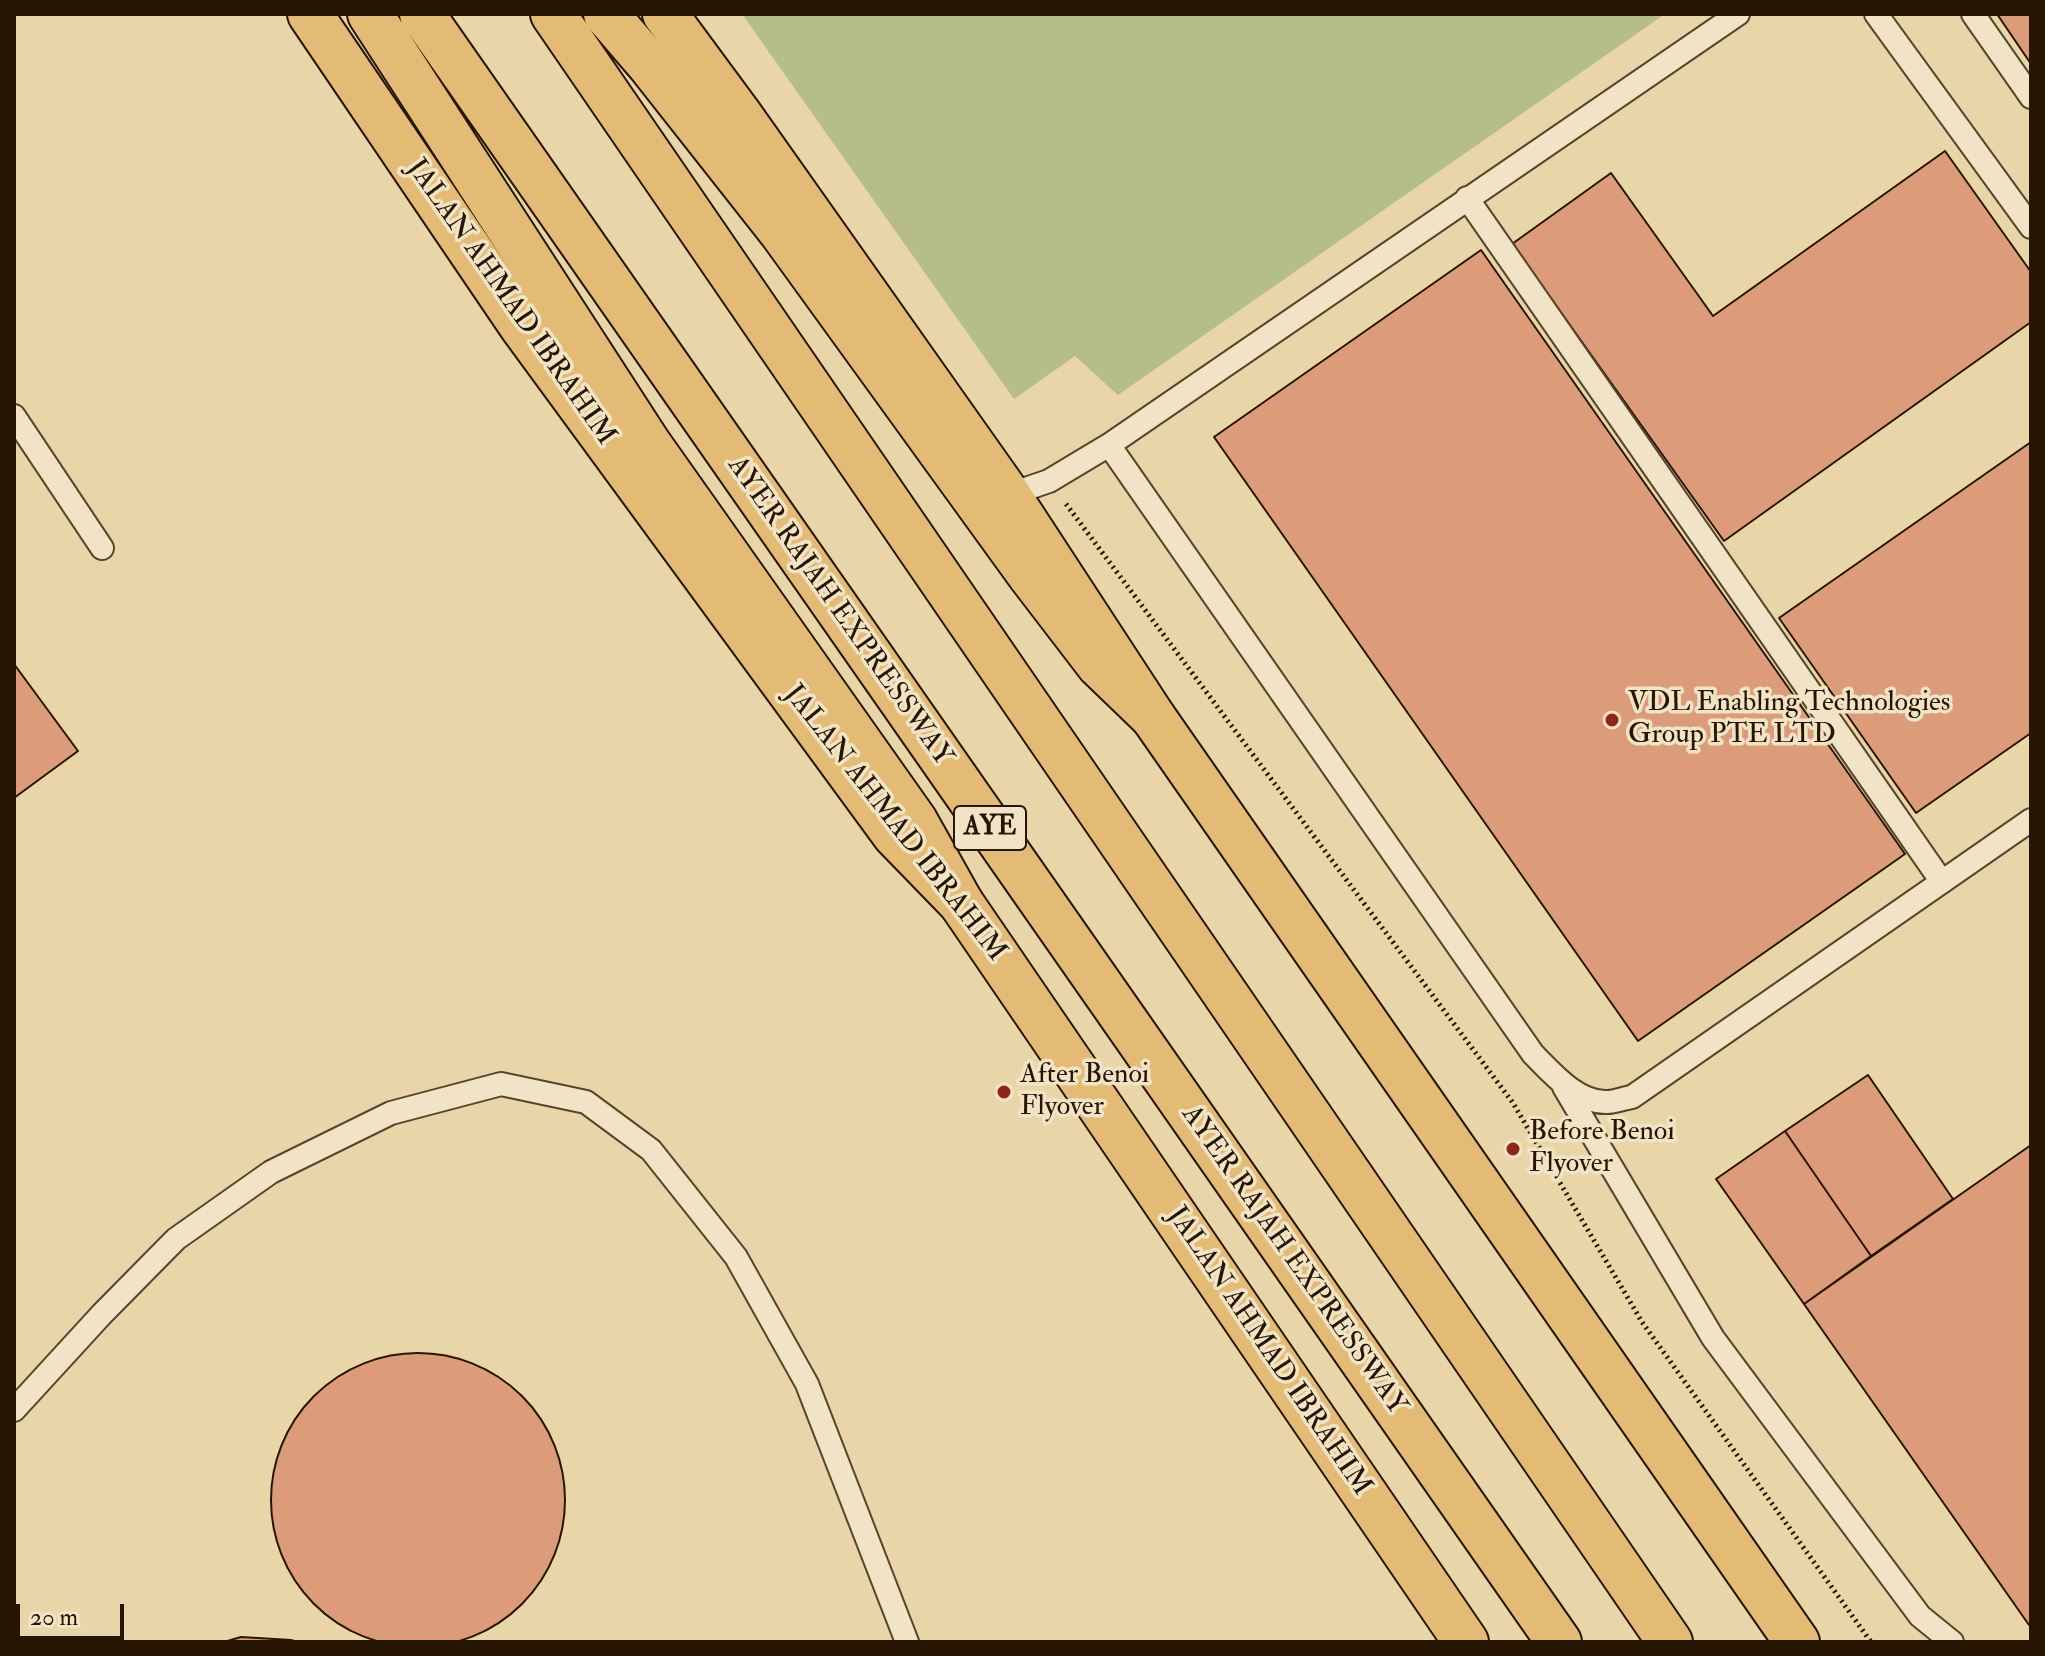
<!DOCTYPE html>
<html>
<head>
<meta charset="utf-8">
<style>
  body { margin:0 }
  #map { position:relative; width:2045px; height:1656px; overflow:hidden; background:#e9d6a8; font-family:"IM FELL Double Pica",serif }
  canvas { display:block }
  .frame { position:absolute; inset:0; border:16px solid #251501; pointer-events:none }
  .scale { position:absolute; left:16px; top:1604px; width:108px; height:36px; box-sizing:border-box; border:4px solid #251501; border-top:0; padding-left:10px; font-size:24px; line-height:28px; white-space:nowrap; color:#251501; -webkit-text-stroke:6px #f1e4c6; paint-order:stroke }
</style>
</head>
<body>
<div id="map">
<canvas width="2045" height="1656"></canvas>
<div class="frame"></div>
<div class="scale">20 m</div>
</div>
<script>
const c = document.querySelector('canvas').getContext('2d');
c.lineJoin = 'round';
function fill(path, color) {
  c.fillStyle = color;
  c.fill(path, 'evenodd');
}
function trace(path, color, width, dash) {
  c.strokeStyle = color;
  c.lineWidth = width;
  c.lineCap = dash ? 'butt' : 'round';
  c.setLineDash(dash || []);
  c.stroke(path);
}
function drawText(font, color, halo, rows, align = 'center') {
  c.font = font + ' "IM FELL Double Pica",serif';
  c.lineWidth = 7;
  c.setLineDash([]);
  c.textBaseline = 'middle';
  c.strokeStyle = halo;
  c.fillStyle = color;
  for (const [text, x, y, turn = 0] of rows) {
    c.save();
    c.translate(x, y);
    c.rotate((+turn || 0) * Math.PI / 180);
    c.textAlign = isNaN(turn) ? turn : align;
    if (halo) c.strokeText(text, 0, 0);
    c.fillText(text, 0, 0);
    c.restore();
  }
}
const green = new Path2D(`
  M742 14H1665L1118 395 1075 356 1014 399Z`);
const building = new Path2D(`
  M1997 14H2031V64Z
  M1945 151 2031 272V322L1724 541 1512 244 1611 173 1713 316Z
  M1481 250 1905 854 1638 1041 1214 437Z
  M2031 442V733L1916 813 1779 618Z
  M14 664 78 751 14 798Z
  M1868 1075 1953 1199 1871 1256 1785 1131Z
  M1785 1131 1871 1256 1804 1304 1716 1179Z
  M2031 1145V1624L2029 1625 1804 1304Z
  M271 1500a147 147 0 1 1 294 0a147 147 0 1 1-294 0Z
  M241 1637 291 1640 297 1642H224Z`);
const path = new Path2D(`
  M1066 504 1513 1103 1642 1322 1871 1642`);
const service = new Path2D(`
  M1876 14 2031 227
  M1973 14 2031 97
  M1467 198 1942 882
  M14 416 102 548
  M1109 445 1533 1054C1552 1073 1577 1103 1607 1102 1615 1102 1624 1098 1632 1097L2031 820
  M1008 495 1049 481 1109 445 1738 14
  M1564 1087 1713 1338 1920 1616 1952 1642
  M14 1410 102 1314 176 1239 271 1172 391 1113 501 1084 586 1102 651 1150 736 1257 807 1384 907 1642`);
const primary = new Path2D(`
  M310 14 521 325 895 835 961 903 1466 1642
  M665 14 741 117 1008 495 1153 717 1797 1642`);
const motorway = new Path2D(`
  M370 14 648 443 915 821 961 903
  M422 14 1559 1642
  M553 14 1670 1642
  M606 14 649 64 783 234 1030 575 1099 665 1153 717`);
const markers = [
  [1612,720,8,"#8f2418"],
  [1004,1092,8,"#8f2418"],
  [1513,1149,8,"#8f2418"]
];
const shields = [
  [990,828,72]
];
const shieldNames = [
  ["AYE",990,828]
];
const streetNames = [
  ["JALAN AHMAD IBRAHIM",510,303,55],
  ["AYER RAJAH EXPRESSWAY",839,612,55],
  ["JALAN AHMAD IBRAHIM",894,824,52],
  ["AYER RAJAH EXPRESSWAY",1293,1261,55],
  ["JALAN AHMAD IBRAHIM",1268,1352,56]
];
const poiNames = [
  ["VDL Enabling Technologies",1628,704],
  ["Group PTE LTD",1628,736],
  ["After Benoi",1020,1076],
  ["Flyover",1020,1108],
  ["Before Benoi",1529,1133],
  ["Flyover",1529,1165]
];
fill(green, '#b5be89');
fill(building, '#dc9c79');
trace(building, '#251501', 2);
trace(service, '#56452b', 26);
trace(primary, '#251501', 48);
trace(motorway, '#251501', 48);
trace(path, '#251501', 5, [2, 4]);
trace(service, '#f1e4c6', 22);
trace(primary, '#e4bb74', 44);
trace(motorway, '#e4bb74', 44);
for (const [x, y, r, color] of markers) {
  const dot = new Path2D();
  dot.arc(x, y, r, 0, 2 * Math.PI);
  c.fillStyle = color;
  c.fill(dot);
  trace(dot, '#f1e4c6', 3);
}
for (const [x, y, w] of shields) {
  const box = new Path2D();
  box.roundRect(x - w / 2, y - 22, w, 44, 6);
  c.fillStyle = '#f1e4c6';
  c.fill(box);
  trace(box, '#251501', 2);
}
drawText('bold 26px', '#251501', null, shieldNames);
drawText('28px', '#251501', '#f1e4c6', streetNames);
drawText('28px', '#251501', '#f1e4c6', poiNames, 'left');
</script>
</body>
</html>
